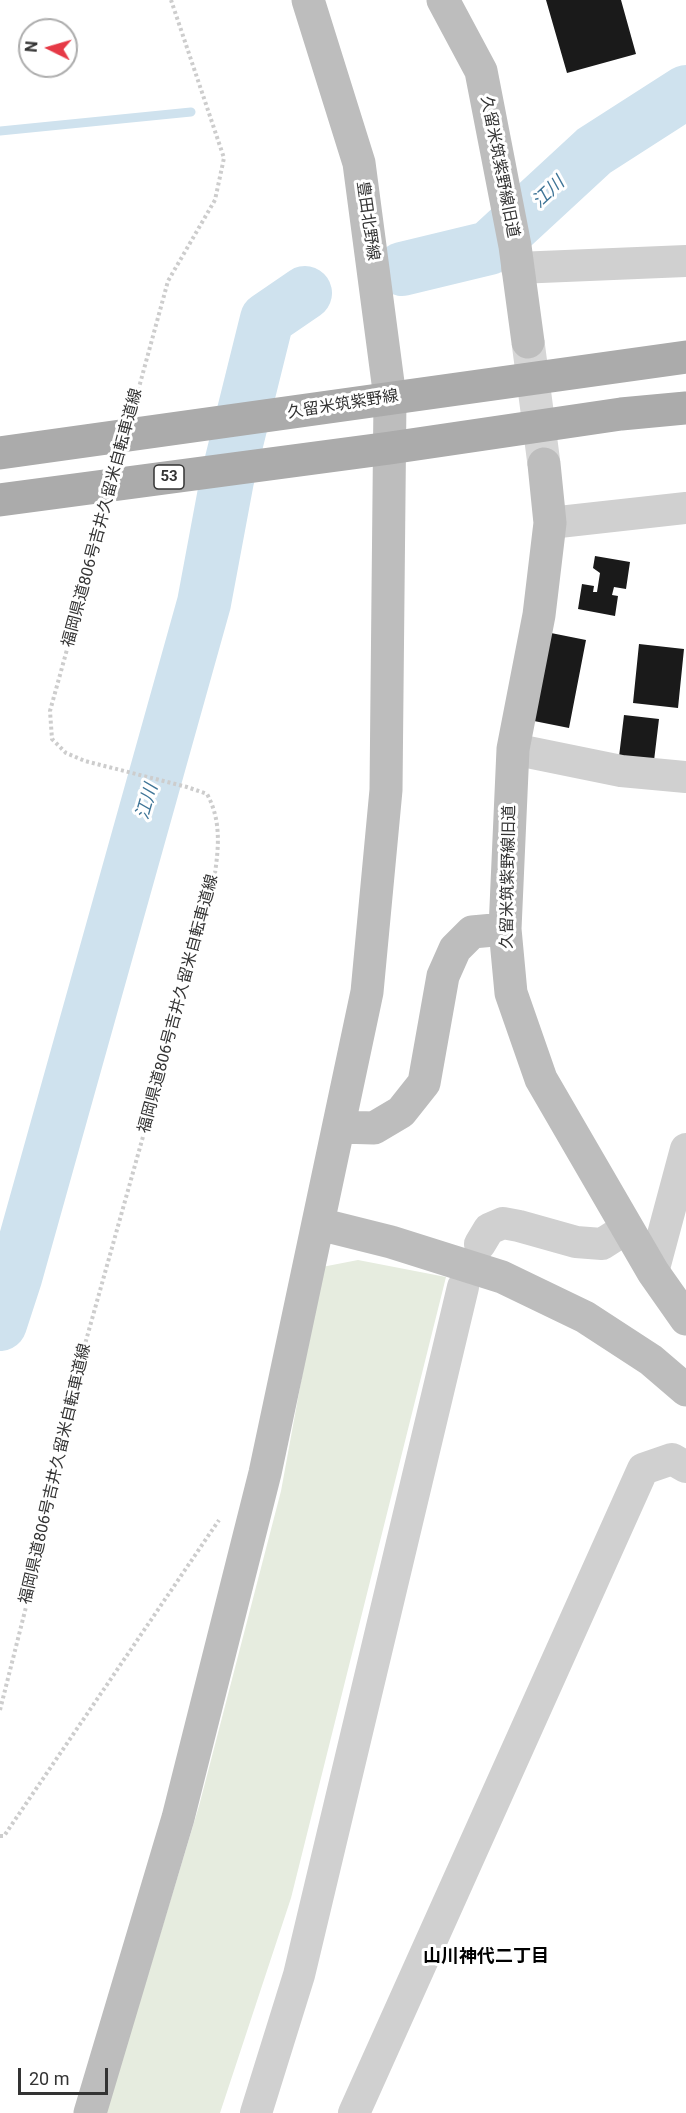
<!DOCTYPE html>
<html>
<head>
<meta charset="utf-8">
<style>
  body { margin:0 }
  #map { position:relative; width:686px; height:2113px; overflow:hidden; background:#fff; font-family:Roboto,sans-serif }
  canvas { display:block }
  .north { position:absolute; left:18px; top:18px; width:60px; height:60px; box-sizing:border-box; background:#fff; border:2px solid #adadad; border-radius:50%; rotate:275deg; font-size:16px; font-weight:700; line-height:24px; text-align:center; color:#333 }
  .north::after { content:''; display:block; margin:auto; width:21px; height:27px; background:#e63946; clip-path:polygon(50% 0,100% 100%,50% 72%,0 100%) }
  .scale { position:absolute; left:18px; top:2068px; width:90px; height:27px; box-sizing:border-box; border:3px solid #333; border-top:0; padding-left:8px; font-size:18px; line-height:21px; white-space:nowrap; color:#333; -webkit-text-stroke:4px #fff; paint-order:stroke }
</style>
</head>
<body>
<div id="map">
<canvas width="686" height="2113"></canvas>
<div class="north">N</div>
<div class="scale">20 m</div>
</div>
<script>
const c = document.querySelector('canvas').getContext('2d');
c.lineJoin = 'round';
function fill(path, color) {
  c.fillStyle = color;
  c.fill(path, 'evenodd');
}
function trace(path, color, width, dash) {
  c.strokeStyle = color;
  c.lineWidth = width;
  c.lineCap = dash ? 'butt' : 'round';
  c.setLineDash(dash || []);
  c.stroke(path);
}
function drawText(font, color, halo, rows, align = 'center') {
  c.font = font + ' Roboto,"Noto Sans JP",sans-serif';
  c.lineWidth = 6;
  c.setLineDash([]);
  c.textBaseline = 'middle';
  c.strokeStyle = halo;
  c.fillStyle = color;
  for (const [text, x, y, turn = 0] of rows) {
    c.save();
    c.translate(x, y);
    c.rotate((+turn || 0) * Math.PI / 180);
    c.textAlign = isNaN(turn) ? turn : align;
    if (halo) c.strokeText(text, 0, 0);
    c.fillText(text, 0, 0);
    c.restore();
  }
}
const green = new Path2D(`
  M358 1260 446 1277 291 1898 220 2113H106L199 1806 281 1491 322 1267Z`);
const stream = new Path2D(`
  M0 131 191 112`);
const river = new Path2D(`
  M402 269 489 248 594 151 686 92
  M0 1324 15 1278 204 603 227 480 267 319 305 293`);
const building = new Path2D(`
  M546 0H621L636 54 567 73Z
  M595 556 630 562 626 589 614 587 612 595 618 596 615 616 578 609 582 584 594 586 593 592H597L600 573 593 568Z
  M551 633 586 640 569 728 534 721Z
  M639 644 684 649 678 708 633 703Z
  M624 715 659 719 653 769 618 765Z`);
const secondaryTunnel = new Path2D(`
  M528 342 544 464`);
const path = new Path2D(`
  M135 402 168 281 215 200 224 158 171 0
  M0 1710 59 1476 75 1380 213 886C218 854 223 823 207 794L187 787 85 761 66 753 52 739 50 711 103 519
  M0 1836H4L219 1520`);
const street = new Path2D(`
  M517 268 686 261
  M550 523 686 508
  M513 749 621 771 686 777
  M480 1244 489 1229 503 1223 519 1226 576 1242 602 1244 627 1228
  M653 1272 686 1149
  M256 2113 299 1975 463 1287
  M354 2113 643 1469 672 1459 686 1467`);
const secondary = new Path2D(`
  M443 0 481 71 515 246 528 342
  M544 464 550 523 539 615 513 749 505 929 511 993 541 1079 653 1272 686 1319
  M339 1127 374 1128 401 1112 424 1083 443 976 455 949 472 932 505 929
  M319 1224 391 1242 502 1277 585 1317 651 1360 686 1390
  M90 2113 178 1818 265 1473 367 992 386 790 390 398 359 163 308 0`);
const primary = new Path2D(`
  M0 453 686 357
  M0 500 390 448 621 414 686 408`);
const shields = [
  [169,477,30]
];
const shieldNames = [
  ["53",169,477]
];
const streetNames = [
  ["久留米筑紫野線旧道",499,167,79],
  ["豊田北野線",367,221,82],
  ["久留米筑紫野線",343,405,-9],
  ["福岡県道806号吉井久留米自転車道線",103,518,-75],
  ["久留米筑紫野線旧道",509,877,-89],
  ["福岡県道806号吉井久留米自転車道線",179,1004,-75],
  ["福岡県道806号吉井久留米自転車道線",56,1474,-77]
];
const waterNames = [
  ["江川",549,193,-43],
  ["江川",148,802,-74]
];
const neighbourhoodNames = [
  ["山川神代二丁目",486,1957]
];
fill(green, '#e6ecdf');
trace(stream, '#cfe2ee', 9);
trace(river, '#cfe2ee', 54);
fill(building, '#1a1a1a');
trace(secondaryTunnel, '#d6d6d6', 33, [33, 16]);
trace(path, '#cdcdcd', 4, [3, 3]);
trace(street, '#d0d0d0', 32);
trace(secondary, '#bdbdbd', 33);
trace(primary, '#ababab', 33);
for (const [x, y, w] of shields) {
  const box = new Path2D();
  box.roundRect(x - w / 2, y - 12, w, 24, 4.5);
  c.fillStyle = '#fff';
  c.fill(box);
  trace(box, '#333', 1.5);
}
drawText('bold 15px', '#333', null, shieldNames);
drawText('16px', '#333', '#fff', streetNames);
drawText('italic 18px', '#3f7597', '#fff', waterNames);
drawText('bold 18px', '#000', '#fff', neighbourhoodNames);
</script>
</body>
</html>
